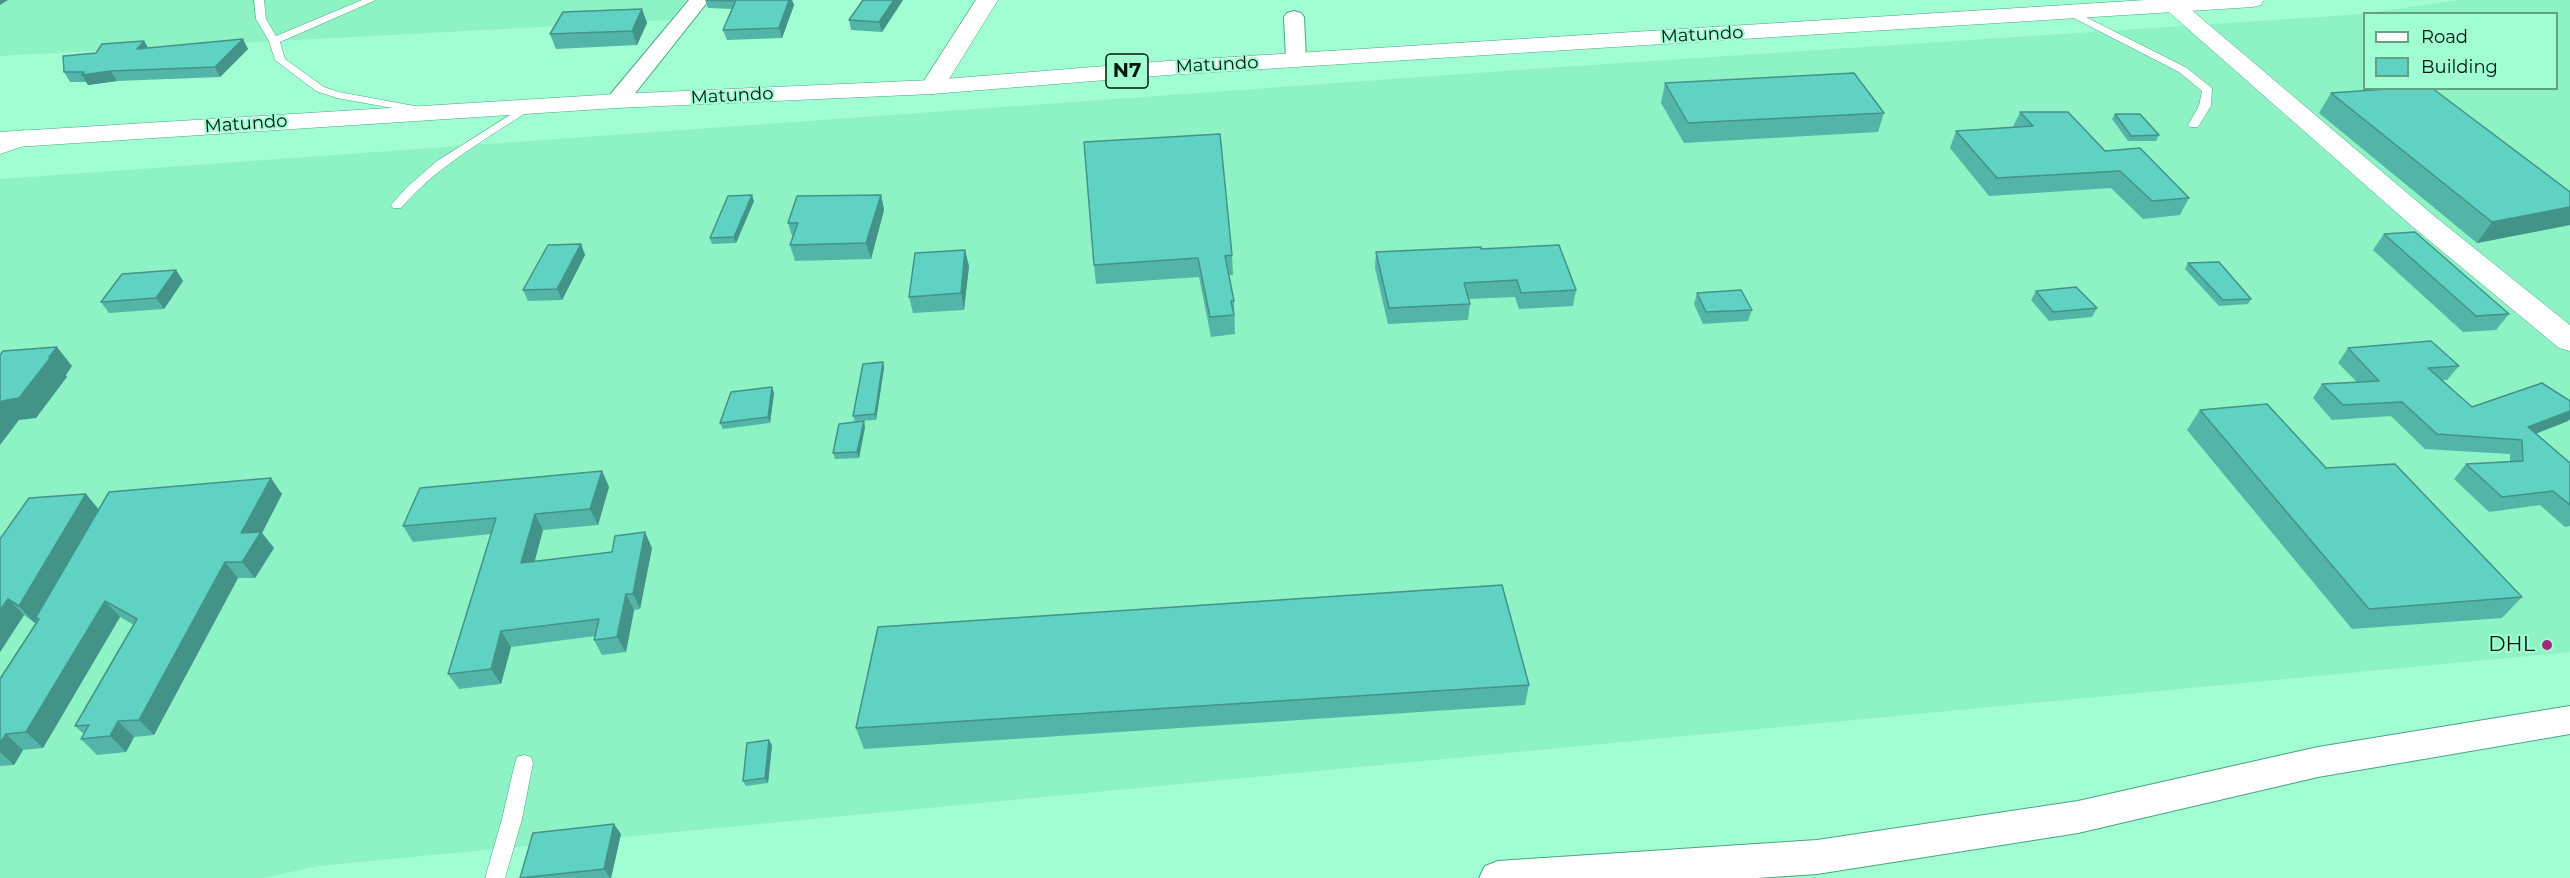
<!DOCTYPE html>
<html>
<head>
<meta charset="utf-8">
<style>
  body { margin:0 }
  #map { position:relative; width:2570px; height:878px; overflow:hidden; background:#a1fed3; font-family:Montserrat,sans-serif }
  canvas { display:block }
  .legend { position:absolute; left:2363px; top:12px; width:195px; height:78px; box-sizing:border-box; background:#a1fed3; border:2px solid #61a283; margin:0; padding:8px 10px; list-style:none; font-size:18px; color:#00170c }
  .legend li { display:flex; align-items:center; gap:12px; height:30px }
  .legend b { width:30px; border:2px solid #61a283 }
</style>
</head>
<body>
<div id="map">
<canvas width="2570" height="878"></canvas>
<ul class="legend">
<li><b style="height:8px;background:#fff"></b>Road</li>
<li><b style="height:16px;background:#60d2c3"></b>Building</li>
</ul>
</div>
<script>
const c = document.querySelector('canvas').getContext('2d');
c.lineJoin = 'round';
function fill(path, color) {
  c.fillStyle = color;
  c.fill(path, 'evenodd');
}
function trace(path, color, width, dash) {
  c.strokeStyle = color;
  c.lineWidth = width;
  c.lineCap = dash ? 'butt' : 'round';
  c.setLineDash(dash || []);
  c.stroke(path);
}
function drawText(font, color, halo, rows, align = 'center') {
  c.font = font + ' Montserrat,sans-serif';
  c.lineWidth = 4.5;
  c.setLineDash([]);
  c.textBaseline = 'middle';
  c.strokeStyle = halo;
  c.fillStyle = color;
  for (const [text, x, y, turn = 0] of rows) {
    c.save();
    c.translate(x, y);
    c.rotate((+turn || 0) * Math.PI / 180);
    c.textAlign = isNaN(turn) ? turn : align;
    if (halo) c.strokeText(text, 0, 0);
    c.fillText(text, 0, 0);
    c.restore();
  }
}
const built = new Path2D(`
  M0 0H687L670 20 0 56Z
  M2459 0H2570V652L318 866 264 878H0V179L1545 68 2364 14V88H2556V14L2369 13Z`);
const service = new Path2D(`
  M254 0H264L266 19 276 36 362 0H376L280 42 285 59 324 87 339 92 420 107 426 110 420 113 337 98 316 91 275 60 269 41 256 19Z
  M2072 10 2187 68 2212 88 2211 106 2198 127H2190L2188 125 2199 106 2202 91 2179 72 2068 15V11Z
  M529 103 535 106 533 108C487 139 438 165 401 208H393L391 205 406 188 437 161Z
  M524 755 531 757 533 763 522 819 505 878H485L502 819 515 763 517 757Z`);
const minor = new Path2D(`
  M689 0H709L625 106 617 107 609 106 606 101 609 96Z
  M1294 11 1301 13 1304 17 1306 60 1303 64H1289L1286 60 1284 17 1287 13Z
  M2570 706V734L2318 777 2078 833 1817 874 1757 878H1479L1485 866 1498 861 1817 840 2078 801 2318 747Z`);
const tertiary = new Path2D(`
  M976 0H998L941 92 932 94 923 92 920 87Z
  M2176 0 2181 1 2433 215 2570 325V351L2559 348 2413 227 2162 6 2165 1Z`);
const primary = new Path2D(`
  M2146 0H2264L2261 5 2253 7 1168 75 932 94 617 108 0 148V132L617 94 932 80 1168 61Z`);
const trunk = new Path2D(`
  M24 130 33 133 37 138 33 143 0 154V138Z`);
const wall = new Path2D(`
  M705 0H792L794 5 782 38 727 40 723 30 732 9 708 8Z
  M863 0H903L882 32 851 30 849 20Z
  M642 9 647 23 637 45 556 49 550 34Z
  M144 41 148 48 248 49 220 77 117 81 88 85 86 82H70L64 72Z
  M1665 83 1884 113 1878 132 1684 143 1661 103Z
  M2331 93 2570 225 2477 243 2319 113Z
  M2020 112 2105 151 2189 198 2180 215 2143 219 2111 188 1989 196 1950 148 1956 131 2013 127Z
  M2115 114 2159 135 2156 141H2128L2112 119Z
  M881 195 884 210 871 259 795 261 790 245 793 239 788 223Z
  M754 201 736 243 712 244 710 238Z
  M2384 234 2509 314 2496 330 2463 332 2373 250Z
  M581 244 585 255 562 300 528 301 523 290Z
  M1481 249 1576 290 1573 306 1519 309 1515 297 1469 299 1470 304 1468 320 1388 324 1375 268 1376 252Z
  M1232 255 1233 275H1229L1234 301 1235 334 1211 337 1199 277 1096 284 1094 265Z
  M2188 263 2251 299 2248 304 2219 306 2185 269Z
  M969 266 964 310 913 313 909 297Z
  M176 270 183 281 164 309 109 313 101 302Z
  M2036 291 2097 308 2092 317 2049 321 2031 300Z
  M1697 293 1752 310 1748 321 1703 324 1694 304Z
  M2348 348 2459 366 2447 380H2442L2472 407 2568 421 2536 433 2570 463V526L2565 527 2540 505 2489 512 2454 479 2466 464 2510 461V454L2425 449 2391 416 2332 420 2313 398 2322 384 2357 382 2338 363Z
  M883 362 884 368 876 420 855 421 853 416Z
  M772 387 774 393 770 423 723 429 720 423Z
  M2200 410 2326 468 2522 597 2502 618 2352 629 2187 430Z
  M865 427 859 458 835 459 833 453Z
  M602 471 609 487 598 525 543 530 534 562 652 548 640 609 634 610 626 652 602 655 594 640 595 636 511 647 501 684 459 689 448 674 491 534 413 542 403 526Z
  M86 494 99 510 282 494 262 533 274 548 255 578H238L154 735 134 737 126 752 97 755 81 739 84 734 75 726 134 625 120 617 43 748 23 750 14 765 0 766V679L38 619 35 623 24 615 0 652V539Z
  M1529 685 1525 705 864 749 856 728Z
  M772 745 768 783 746 786 743 781Z
  M621 834 611 878H520Z`);
const shadedWall = new Path2D(`
  M0 0H8L0 5Z
  M789 0H792L794 5 782 38 779 28Z
  M894 0H903L882 32 879 22Z
  M642 9 647 23 637 45 632 31Z
  M243 39 248 49 220 77 215 67Z
  M144 41 150 51 137 49Z
  M111 71 117 81 88 85 82 75Z
  M752 195 754 201 736 243 734 237Z
  M881 195 884 210 871 259 866 243Z
  M2570 207V225L2477 243 2492 222Z
  M581 244 585 255 562 300 557 289Z
  M965 250 969 266 964 310 961 293Z
  M176 270 183 281 164 309 156 298Z
  M57 347 72 366 66 375 67 377 36 418 19 420 0 445V403L49 357Z
  M883 362 884 368 876 420 875 414Z
  M772 387 774 393 770 423 768 417Z
  M2570 411V419L2568 421 2520 440 2528 427Z
  M864 421 865 427 859 458 857 452Z
  M602 471 609 487 598 525 590 509Z
  M271 478 282 494 262 533 274 548 255 578 242 562 241 533Z
  M86 494 100 511 35 623 19 606Z
  M535 514 543 530 530 579 521 563Z
  M645 532 652 548 640 609 633 594Z
  M225 562 238 578 154 735 139 720Z
  M626 594 634 610 626 652 617 637Z
  M8 599 24 615 0 652V610Z
  M105 601 120 617 43 748 26 732Z
  M501 631 511 647 501 684 491 669Z
  M118 721 134 737 126 752 110 736Z
  M6 734 23 750 14 765 0 752V743Z
  M769 740 772 745 768 783 765 778Z
  M614 824 621 834 611 878H610L604 869Z`);
const building = new Path2D(`
  M707 0H734L733 1Z
  M736 0H789L779 28 723 30Z
  M863 0H894L879 22 849 20Z
  M642 9 632 31 550 34 563 12Z
  M243 39 215 67 111 71 82 75 84 72H64L63 56 96 53 102 44 144 41 137 49Z
  M1854 73 1884 113 1688 123 1665 83Z
  M2401 88H2432L2570 192V207L2492 222 2331 93Z
  M2020 112H2068L2105 151 2140 148 2189 198 2152 201 2120 171 1997 178 1956 131 2033 126Z
  M2115 114H2140L2159 135 2131 136Z
  M1220 134 1232 255 1225 256 1234 301H1231L1234 315 1210 317 1198 258 1094 265 1084 142Z
  M752 195 734 237 710 238 728 196Z
  M881 195 866 243 790 245 798 223H788L797 196Z
  M2415 232 2509 314 2476 316 2384 234Z
  M581 244 557 289 523 290 548 245Z
  M1559 245 1576 290 1521 293 1517 280 1464 283 1470 304 1389 308 1376 252 1481 247V249Z
  M965 250 961 293 909 297 915 253Z
  M2219 262 2251 299 2223 300 2188 263Z
  M176 270 156 298 101 302 122 274Z
  M2076 287 2097 308 2053 312 2036 291Z
  M1741 290 1752 310 1706 312 1697 293Z
  M2431 341 2459 366 2428 368 2472 407 2542 383 2570 401V411L2528 427 2570 463V505L2553 491 2502 497 2466 464 2523 461 2522 440 2437 434 2402 402 2343 405 2322 384 2379 381 2348 348Z
  M57 347 49 357H51L19 398 2 401 0 403V355L3 351Z
  M883 362 875 414 853 416 863 364Z
  M772 387 768 417 720 423 731 392Z
  M2267 404 2326 468 2395 464 2522 597 2369 609 2200 410Z
  M864 421 857 452 833 453 839 424Z
  M602 471 590 509 535 514 521 563 612 552 615 536 645 532 633 594H626L617 637 594 640 599 619 501 631 491 669 448 674 496 518 403 526 420 488Z
  M271 478 241 533 261 532 242 562H225L139 720 118 721 110 736 81 739 89 725 75 726 137 619 105 601 26 732 6 734 0 743V679L39 619 36 617 109 492Z
  M86 494 19 606 8 599 0 610V539L29 498Z
  M1502 585 1529 685 856 728 878 627Z
  M769 740 765 778 743 781 747 743Z
  M614 824 604 869 520 878 533 833Z`);
const markers = [
  [2547,645,6,"#a2277c"]
];
const farStreetnames = [
  ["Matundo",1702,35,-3],
  ["Matundo",1217,65,-3],
  ["Matundo",732,96,-3],
  ["Matundo",246,124,-4]
];
const shields = [
  [1127,71,42]
];
const shieldNames = [
  ["N7",1127,71]
];
const poiNames = [
  ["DHL",2535,645]
];
fill(built, '#8df3c5');
trace(service, '#48a57f', 1);
trace(minor, '#48a57f', 2);
trace(tertiary, '#48a57f', 1);
trace(primary, '#48a57f', 1);
trace(trunk, '#48a57f', 1);
fill(service, '#fff');
fill(minor, '#fff');
fill(tertiary, '#fff');
fill(primary, '#fff');
fill(trunk, '#fff');
fill(wall, '#53b5a8');
fill(shadedWall, '#439388');
fill(building, '#60d2c3');
trace(building, '#439388', 1.5);
for (const [x, y, r, color] of markers) {
  const dot = new Path2D();
  dot.arc(x, y, r, 0, 2 * Math.PI);
  c.fillStyle = color;
  c.fill(dot);
  trace(dot, '#a1fed3', 2);
}
drawText('18px', '#00170c', '#a1fed3', farStreetnames);
for (const [x, y, w] of shields) {
  const box = new Path2D();
  box.roundRect(x - w / 2, y - 17, w, 34, 4.5);
  c.fillStyle = '#a1fed3';
  c.fill(box);
  trace(box, '#00170c', 1.5);
}
drawText('bold 20px', '#00170c', null, shieldNames);
drawText('21px', '#00170c', '#a1fed3', poiNames, 'right');
</script>
</body>
</html>
